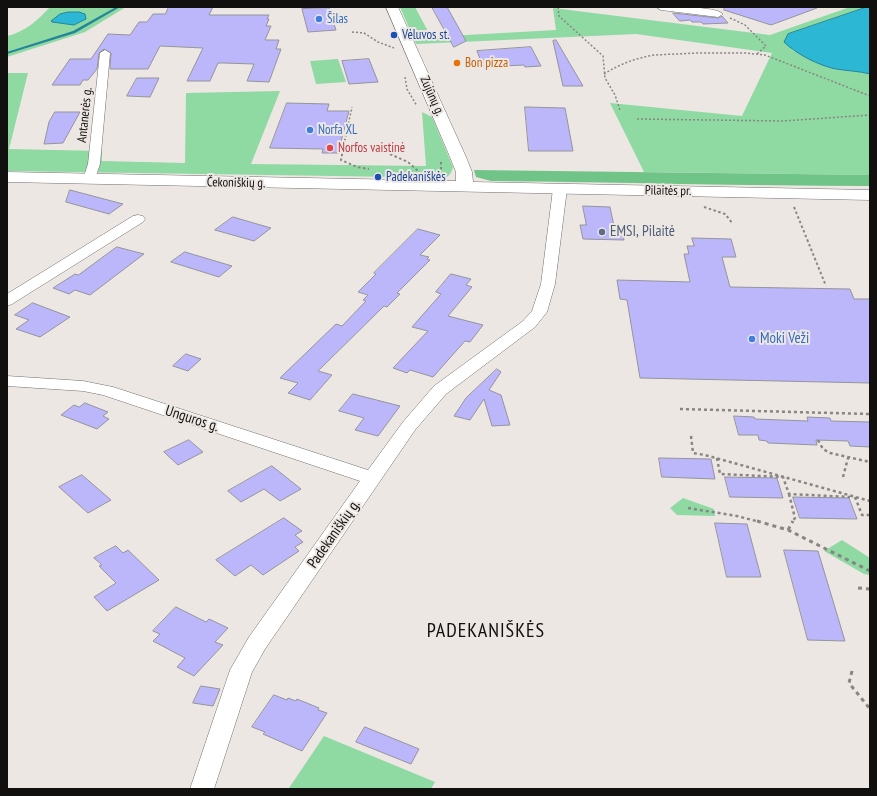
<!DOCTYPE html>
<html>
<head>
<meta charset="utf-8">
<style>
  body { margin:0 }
  #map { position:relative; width:877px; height:796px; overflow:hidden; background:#ede7e4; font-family:"PT Sans Narrow",sans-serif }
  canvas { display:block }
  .frame { position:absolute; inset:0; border:8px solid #12100f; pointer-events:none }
</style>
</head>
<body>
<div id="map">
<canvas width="877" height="796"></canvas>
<div class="frame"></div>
</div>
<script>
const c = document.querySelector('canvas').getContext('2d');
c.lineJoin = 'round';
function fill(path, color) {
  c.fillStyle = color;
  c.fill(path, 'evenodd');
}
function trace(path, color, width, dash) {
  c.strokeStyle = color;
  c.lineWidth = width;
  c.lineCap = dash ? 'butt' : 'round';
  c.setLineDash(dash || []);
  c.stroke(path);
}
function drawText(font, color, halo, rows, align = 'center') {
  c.font = font + ' "PT Sans Narrow",sans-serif';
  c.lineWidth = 4;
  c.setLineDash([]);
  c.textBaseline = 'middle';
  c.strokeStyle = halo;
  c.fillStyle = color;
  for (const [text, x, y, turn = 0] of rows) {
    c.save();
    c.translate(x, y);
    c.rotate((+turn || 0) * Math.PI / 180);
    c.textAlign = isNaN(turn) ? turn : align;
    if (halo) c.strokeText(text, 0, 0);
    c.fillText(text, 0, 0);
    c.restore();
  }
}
const green = new Path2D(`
  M50 7H126L85 32 7 57V36C25 32 38 20 50 7Z
  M400 7H415L431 37 556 30 553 8 770 35 850 7H867L788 34 792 50 838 70 859 71 870 74V175L644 172 610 103 742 116 772 53 636 34 416 44Z
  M338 59 346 82 316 84 310 61Z
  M7 73H28L9 149 102 151V161L185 163 186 93 280 91 251 164 426 166 422 112 432 117 453 167C448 190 414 180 398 177L7 171Z
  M683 498 714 509 715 516 677 515 670 508Z
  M842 540 870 558V575L864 574 824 551Z
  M324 736 435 782 431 789 289 788Z`);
const forest = new Path2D(`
  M474 170 870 175V186C743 186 617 182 491 181L476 177Z`);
const water = new Path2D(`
  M867 7H870V74C859 71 848 71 836 69 820 66 796 54 784 42L788 34Z
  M69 12H79L85 14 86 19 74 25 52 22 51 21 60 14Z`);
const stream = new Path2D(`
  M116 7H120L75 33 7 54V52L73 31Z`);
const building = new Path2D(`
  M169 7H213L209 15H269L267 19H269L266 26H271L265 40H279L276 49H281L269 82 247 81 254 64 224 63H218L210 81H187L203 48 160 46 148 69H110L111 53 104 49 99 53 97 69 88 80H83L80 85H52L70 59H91L108 34 130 35 139 22H147L153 14H165Z
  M432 7H447L466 41 454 47Z
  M725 7H816L817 8 771 25 724 10Z
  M329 8 336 30 308 32 302 9Z
  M673 13 718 18 722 16 728 23 703 24 701 22H692L690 20 680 21Z
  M556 40 583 86H563L553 41Z
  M531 47 541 66 525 67 524 65 483 67 477 51Z
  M369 59 378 82 349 84 342 61Z
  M137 78H159L150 97 127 96Z
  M287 103 329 104 327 111H349L338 153H322L323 149 270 148Z
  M525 107 565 108 573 151H529Z
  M55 112H80L63 143 44 144 49 122Z
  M70 190 123 204 109 214 66 202Z
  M583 206 610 207 614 226H621L624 240 583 239 580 225H586Z
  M233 217 271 228 254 241 215 230Z
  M418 229 440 235 420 255 429 257 427 259 430 260 397 293 400 294 387 307 384 306 318 371 332 375 310 400 288 393 298 383 280 378 336 324 342 326 366 301 363 300 368 295 358 292 376 274 374 273Z
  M692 238 731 239 736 257H722L730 287 850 289 854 299H870V383L640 378 627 300 620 299 617 280 690 282 684 254H689L687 246H694Z
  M117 247 144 254 90 295 75 290 69 294 53 288 75 274 78 275Z
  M185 252 232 266 219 277 171 262Z
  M451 274 471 279 466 285 472 287 448 316 483 325 470 342 465 341 433 377 410 370 407 373 393 368 428 331 412 327 441 294 436 292Z
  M33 303 70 317 40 337 16 329 29 320 15 315Z
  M186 354 201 359 188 371 173 366Z
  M497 369 501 372 489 390 501 395 510 425 492 426 484 399 470 420 454 416 466 398Z
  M353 394 400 406 378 436 355 430 364 418 339 411Z
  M85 403 108 412 103 416 109 419 97 429 61 415 74 405 79 407Z
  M734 416 754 417 755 419 808 421 807 417 830 418 831 421 870 422V447L850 446 848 441 816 440 817 445 768 443 767 441 759 440 758 435H739Z
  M189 440 203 452 178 465 164 452Z
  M659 458 711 459 715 479 662 477Z
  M272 466 301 489 280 501 264 489 241 502 228 491Z
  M82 475 111 500 88 513 59 487Z
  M725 477 777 478 783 498 730 497Z
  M793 497 849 498 857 519 800 518Z
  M284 518 302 531 295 535 303 542 295 547 299 551 263 575 251 565 235 576 216 560Z
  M715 523 747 524 761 577H727Z
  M116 546 123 553 128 550 159 580 107 611 94 597 116 583 99 566 102 565 94 558Z
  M784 550 818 551 845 641 808 640Z
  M176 607 206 622 209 619 228 628 215 642 223 645 194 676 177 667 185 658 153 641 160 634 153 631Z
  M201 686 220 689 213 706 193 703Z
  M274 695 287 700 288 698 296 701 297 699 319 708 318 710 327 713 302 751 263 734 265 732 252 727Z
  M365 727 419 749 411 764 356 742Z`);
const pathFar3 = new Path2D(`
  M558 7 559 16 603 56 605 78 615 95 620 110
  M730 18 745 25 766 46 757 54
  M352 32 364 33 378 42 394 48
  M604 74C620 64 636 58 654 55L698 53H745L765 55 870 96
  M405 77 407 89 417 106
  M637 119 783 121 870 115
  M346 135 352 107`);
const pathFar2 = new Path2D(`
  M346 134 341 160 357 167 369 169
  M390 154 408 162 418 171
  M441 162V173
  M704 207 725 214 733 224
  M794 207 826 286`);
const pathFar1 = new Path2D(`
  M680 409 870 414
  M691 436 693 453 705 455 870 501
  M818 440 823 449 830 453 870 462
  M717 458 720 474 783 477 789 494 850 497
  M843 477 848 458
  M789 494 795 518 792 522
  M855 497 862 515H870
  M688 508 737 516 760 522`);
const path = new Path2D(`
  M757 521 788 530 870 571
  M788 530 793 521
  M858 588 870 589
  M852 671 849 683 870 709`);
const minor = new Path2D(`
  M656 7C668 7 716 6 723 14L718 17 661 10Z
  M105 50 110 53 100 164 94 182H84L83 179 88 164 100 53Z
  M560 185 565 186 567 189 555 284 547 312 535 327 446 394 415 430 265 649 252 672 214 789H190L230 670 249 637 360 481 103 395 83 391 7 386V376L83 381 113 387 368 470 403 422 434 386 523 321 532 311 541 284 553 189 555 186Z
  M138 215 143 216 145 219 143 222 12 304 7 306V294L133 216Z`);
const secondary = new Path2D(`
  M386 7H398L466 157 472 172 473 182 870 190V200L7 182V172L456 181V172L450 157Z`);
const markers = [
  [319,19,4,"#3f7fe0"],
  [394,35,4,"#1a4fb4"],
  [457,63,4,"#e8710a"],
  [310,130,4,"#3f7fe0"],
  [330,148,4,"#e0444e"],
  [378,177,4,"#1a4fb4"],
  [602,232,4,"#5c6f8a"],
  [752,339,4,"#3f7fe0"]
];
const farShopnames = [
  ["Šilas",327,19],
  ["Norfa XL",318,130]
];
const farTransitnames = [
  ["Vėluvos st.",402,35],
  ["Padekaniškės",386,177]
];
const farFoodnames = [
  ["Bon pizza",465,63]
];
const farStreetnames = [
  ["Zujūnų g.",432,96,66],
  ["Antanerės g.",85,115,-84],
  ["Čekoniškių g.",236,183,1],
  ["Pilaitės pr.",668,191,1]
];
const farHealthnames = [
  ["Norfos vaistinė",338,148]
];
const serviceNames = [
  ["EMSI, Pilaitė",610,232]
];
const shopNames = [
  ["Moki Veži",760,339]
];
const streetNames = [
  ["Unguros g.",192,419,18],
  ["Padekaniškių g.",334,534,-55]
];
const nearQuarternames = [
  ["PADEKANIŠKĖS",486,631]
];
fill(green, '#8fd9a3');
fill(forest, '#70c488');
fill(water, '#2cb7d5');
trace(water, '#24859a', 1);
fill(stream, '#24859a');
fill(building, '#bbb7fa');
trace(building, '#94949a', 1);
trace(minor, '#736e6b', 1);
trace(secondary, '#736e6b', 1);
trace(pathFar3, '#898583', 1.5, [2, 2]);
trace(pathFar2, '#898583', 2, [2.5, 2.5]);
trace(pathFar1, '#898583', 2.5, [3, 3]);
trace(path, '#898583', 3, [4, 4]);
fill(minor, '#fff');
fill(secondary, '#fff');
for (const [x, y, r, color] of markers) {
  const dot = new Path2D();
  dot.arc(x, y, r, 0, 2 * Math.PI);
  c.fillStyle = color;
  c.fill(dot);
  trace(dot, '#ede7e4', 1.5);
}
drawText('13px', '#366cbe', '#ede7e4', farShopnames, 'left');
drawText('13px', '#164399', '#ede7e4', farTransitnames, 'left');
drawText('13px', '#c56008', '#ede7e4', farFoodnames, 'left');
drawText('13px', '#12100f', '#ede7e4', farStreetnames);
drawText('13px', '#be3a42', '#ede7e4', farHealthnames, 'left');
drawText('15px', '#4e5e75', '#ede7e4', serviceNames, 'left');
drawText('15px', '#366cbe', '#ede7e4', shopNames, 'left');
drawText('15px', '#12100f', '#ede7e4', streetNames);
c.letterSpacing = '1px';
drawText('20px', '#12100f', '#ede7e4', nearQuarternames);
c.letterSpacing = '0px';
</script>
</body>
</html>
